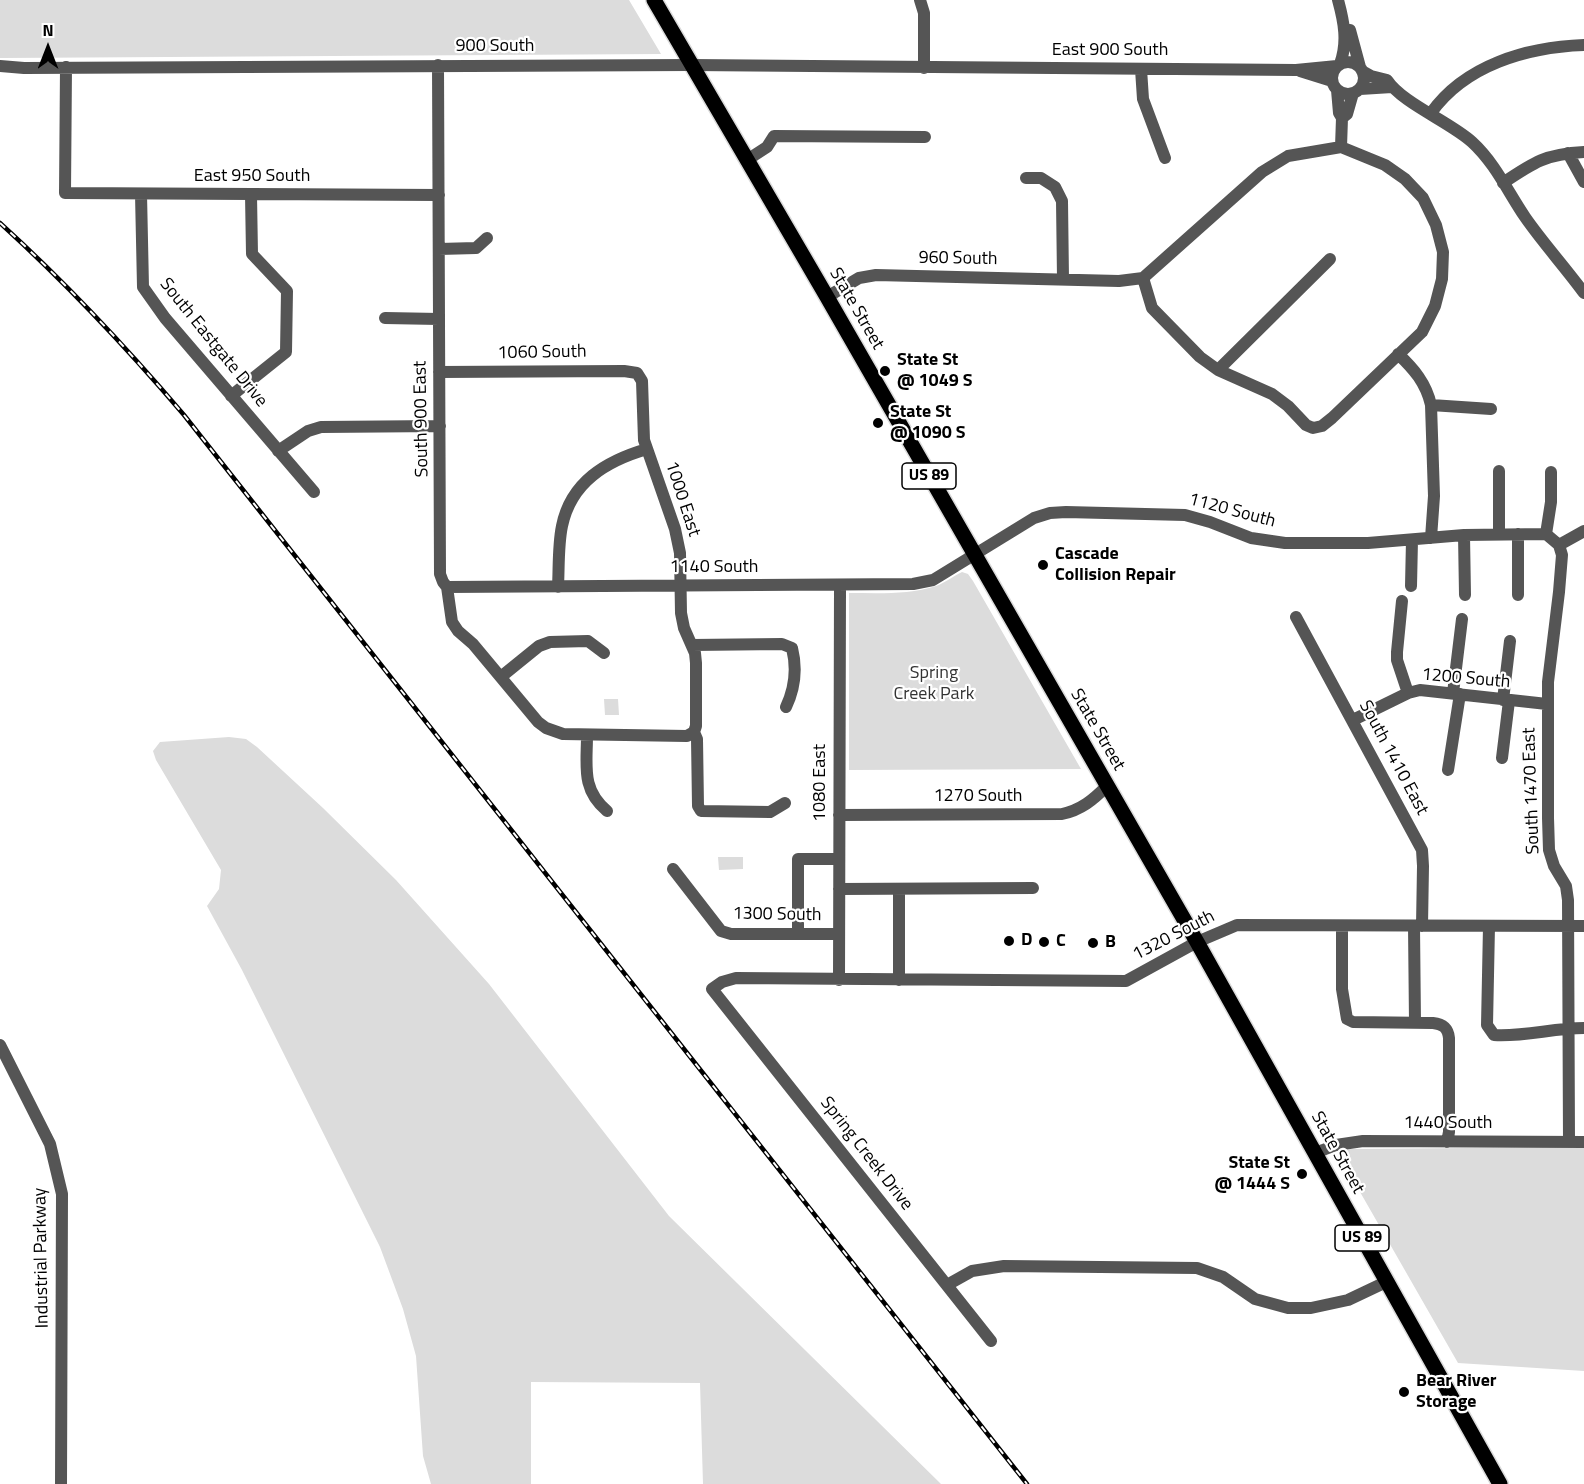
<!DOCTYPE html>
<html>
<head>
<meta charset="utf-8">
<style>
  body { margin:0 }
  #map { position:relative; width:1584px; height:1484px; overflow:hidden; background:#fff; font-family:"Titillium Web",sans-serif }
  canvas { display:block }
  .north { position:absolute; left:18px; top:18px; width:60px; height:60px; -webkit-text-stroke:4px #fff; paint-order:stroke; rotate:0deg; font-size:16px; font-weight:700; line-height:24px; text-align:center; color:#000 }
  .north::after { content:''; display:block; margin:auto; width:21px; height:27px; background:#000; clip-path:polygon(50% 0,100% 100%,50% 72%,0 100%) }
</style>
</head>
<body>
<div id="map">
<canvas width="1584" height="1484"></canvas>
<div class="north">N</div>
</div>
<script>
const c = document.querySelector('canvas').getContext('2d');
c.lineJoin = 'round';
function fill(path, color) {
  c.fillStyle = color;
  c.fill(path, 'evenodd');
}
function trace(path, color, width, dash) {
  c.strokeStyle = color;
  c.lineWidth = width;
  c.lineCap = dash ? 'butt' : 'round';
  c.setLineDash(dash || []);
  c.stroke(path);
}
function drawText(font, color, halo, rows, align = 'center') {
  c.font = font + ' "Titillium Web",sans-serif';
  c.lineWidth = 4.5;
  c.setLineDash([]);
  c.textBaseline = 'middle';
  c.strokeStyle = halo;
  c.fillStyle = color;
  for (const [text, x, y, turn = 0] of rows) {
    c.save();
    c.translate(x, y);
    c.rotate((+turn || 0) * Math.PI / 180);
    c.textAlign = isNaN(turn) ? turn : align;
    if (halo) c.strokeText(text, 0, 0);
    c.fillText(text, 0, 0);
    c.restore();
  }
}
const green = new Path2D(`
  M0 0H629L661 54 3 58H0Z
  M962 572 968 574 973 581 1081 769 849 770V593C878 593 909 595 936 586 945 583 953 576 962 572Z
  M604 699H618L619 715H605Z
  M229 737 246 739 257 747 323 808 396 880 489 984 669 1216 941 1484H703L700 1383 531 1382V1484H431L423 1456 416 1356 403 1309 380 1247 242 970 207 906 219 889 221 870 156 760 153 751 160 742Z
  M718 857H743V869L719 870Z
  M1584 1147V1371L1458 1363 1340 1157V1154L1344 1150 1351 1149Z`);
const minor = new Path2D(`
  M920 0 924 13V68
  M1338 0C1344 22 1348 42 1340 64
  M1350 30 1360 67
  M1332 78a16 16 0 1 1 32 0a16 16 0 1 1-32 0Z
  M438 65 440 574 443 582 447 587 452 622 458 631 473 644 538 722 546 728 563 734 687 736 694 732
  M0 66 24 68 691 65 1296 70 1337 66
  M66 67 65 193 439 195
  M1141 69 1143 99 1165 158
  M1300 71 1332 81
  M1362 71 1371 76 1387 80C1402 103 1450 122 1472 142 1495 163 1508 192 1525 217 1543 243 1565 267 1584 293
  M1360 89 1392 87
  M1337 90 1339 113 1342 118 1341 147
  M1431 113C1465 65 1527 47 1584 45
  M1342 118 1347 114 1353 93
  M1568 153 1584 182
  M747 160 767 147 774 136 925 137
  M1026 178H1041L1055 187 1062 201 1063 279
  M1503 183C1534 162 1546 154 1584 152
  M141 194 143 287 165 318 314 492
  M439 249 476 248 487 238
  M827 297 859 278 876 275 1119 281 1143 278 1262 172 1288 156 1341 147 1385 165 1405 179 1423 198 1436 225 1443 252 1442 279 1435 306 1422 332 1332 418 1322 426 1313 428 1306 425 1288 406 1272 394 1218 370 1200 357 1152 308 1143 278
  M385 318 439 319
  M1398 354C1414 369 1426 383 1431 405L1434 496 1431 538
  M1218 370 1330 259
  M439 372 624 371 637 373 642 381 644 440 675 529 680 553 681 613 684 628 695 653 696 663V726L694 732 697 739 698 806 701 811 770 812 785 803
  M231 396 286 352 287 291 252 254 251 195
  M1431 405 1491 409
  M278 451 308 431 321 427 440 426
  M1499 534V471
  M1546 534 1551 502V472
  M1464 535 1465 595
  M1559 545 1562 555 1559 592 1548 682V818L1549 850 1554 866 1566 886 1568 900 1569 1142
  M1559 545 1584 531
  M1411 586 1412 540
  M447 587 913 584 933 580 1034 518 1050 513 1066 512 1185 515 1210 522 1251 538 1285 543H1368L1464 535 1546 534 1559 545
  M558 587C559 568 558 545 562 526 571 482 606 461 647 449
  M1518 595V534
  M1402 601 1397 652V660L1408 693
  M1296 617 1422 850 1423 866 1422 926
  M692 645 782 644 792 648C797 668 795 688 786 707
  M502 676 539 646 550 642 588 641 604 653
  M1453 693 1462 619
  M1503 700 1510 641
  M1353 720 1408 693 1420 690 1547 704
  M587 735C587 766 581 789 607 811
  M1502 758 1509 701
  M1448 770 1460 694
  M839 815 1062 814C1081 810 1093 800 1107 786
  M673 869 721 931 731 934H839
  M839 889 1033 888
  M899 889V980
  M1342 926V989L1347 1019 1353 1022 1433 1023C1443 1024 1448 1028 1449 1038V1132L1447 1142
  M1414 926 1415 1023
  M1489 926 1487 1025 1494 1035C1524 1037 1553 1028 1584 1028
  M798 934V859H839
  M839 980 840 586
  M0 1045 50 1144 62 1194 61 1484
  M1315 1153 1336 1145 1363 1141 1584 1142
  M947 1285 972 1271 1004 1266 1197 1268 1223 1277 1255 1299 1288 1308H1311L1348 1300 1386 1282
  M991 1341 712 989 722 982 736 978 1126 981 1197 942 1237 925 1584 926`);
const major = new Path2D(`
  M654 0 827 297 1197 942 1500 1484`);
const rail = new Path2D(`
  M0 223C66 283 126 347 184 415L1027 1484`);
const markers = [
  [885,371,6,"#000"],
  [878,423,6,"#000"],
  [1043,565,6,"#000"],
  [1009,941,6,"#000"],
  [1044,942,6,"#000"],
  [1093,943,6,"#000"],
  [1302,1174,6,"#000"],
  [1404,1392,6,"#000"]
];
const shields = [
  [929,476,54],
  [1362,1238,54]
];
const shieldNames = [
  ["US 89",929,476],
  ["US 89",1362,1238]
];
const streetNames = [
  ["900 South",495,47],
  ["East 900 South",1110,51],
  ["East 950 South",252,177],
  ["960 South",958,259,1],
  ["State Street",856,309,60],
  ["South Eastgate Drive",213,343,51],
  ["1060 South",542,353,-1],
  ["South 900 East",422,419,-91],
  ["1000 East",682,499,72],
  ["1120 South",1232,511,15],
  ["1140 South",714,568],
  ["1200 South",1466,679,5],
  ["State Street",1097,730,60],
  ["South 1410 East",1393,758,62],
  ["1080 East",821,783,-90],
  ["South 1470 East",1532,791,-92],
  ["1270 South",978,797],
  ["1300 South",777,915,1],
  ["1320 South",1174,936,-27],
  ["1440 South",1448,1124],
  ["State Street",1337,1153,61],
  ["Spring Creek Drive",866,1154,52],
  ["Industrial Parkway",42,1258,-91]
];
const poiNames = [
  ["State St",897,361],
  ["@ 1049 S",897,382],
  ["State St",890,413],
  ["@ 1090 S",890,434],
  ["Cascade",1055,555],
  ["Collision Repair",1055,576],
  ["D",1021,941],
  ["C",1056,942],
  ["B",1105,943],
  ["State St",1290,1164,"right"],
  ["@ 1444 S",1290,1185,"right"],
  ["Bear River",1416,1382],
  ["Storage",1416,1403]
];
const parkNames = [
  ["Spring",934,674],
  ["Creek Park",934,695]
];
fill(green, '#dcdcdc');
trace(major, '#dbdbdb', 18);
trace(minor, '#555', 12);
trace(major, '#000', 15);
trace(rail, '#000', 4.5);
trace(rail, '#fff', 2, [7]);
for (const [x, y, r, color] of markers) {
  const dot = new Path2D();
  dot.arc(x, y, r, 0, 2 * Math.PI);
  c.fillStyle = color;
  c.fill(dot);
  trace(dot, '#fff', 2);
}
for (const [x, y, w] of shields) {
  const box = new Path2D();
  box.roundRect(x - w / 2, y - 13, w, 26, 4.5);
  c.fillStyle = '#fff';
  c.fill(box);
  trace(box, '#000', 1.5);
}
drawText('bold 16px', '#000', null, shieldNames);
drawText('18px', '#000', '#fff', streetNames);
drawText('bold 18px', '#000', '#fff', poiNames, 'left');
drawText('18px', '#333', '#fff', parkNames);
</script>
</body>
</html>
